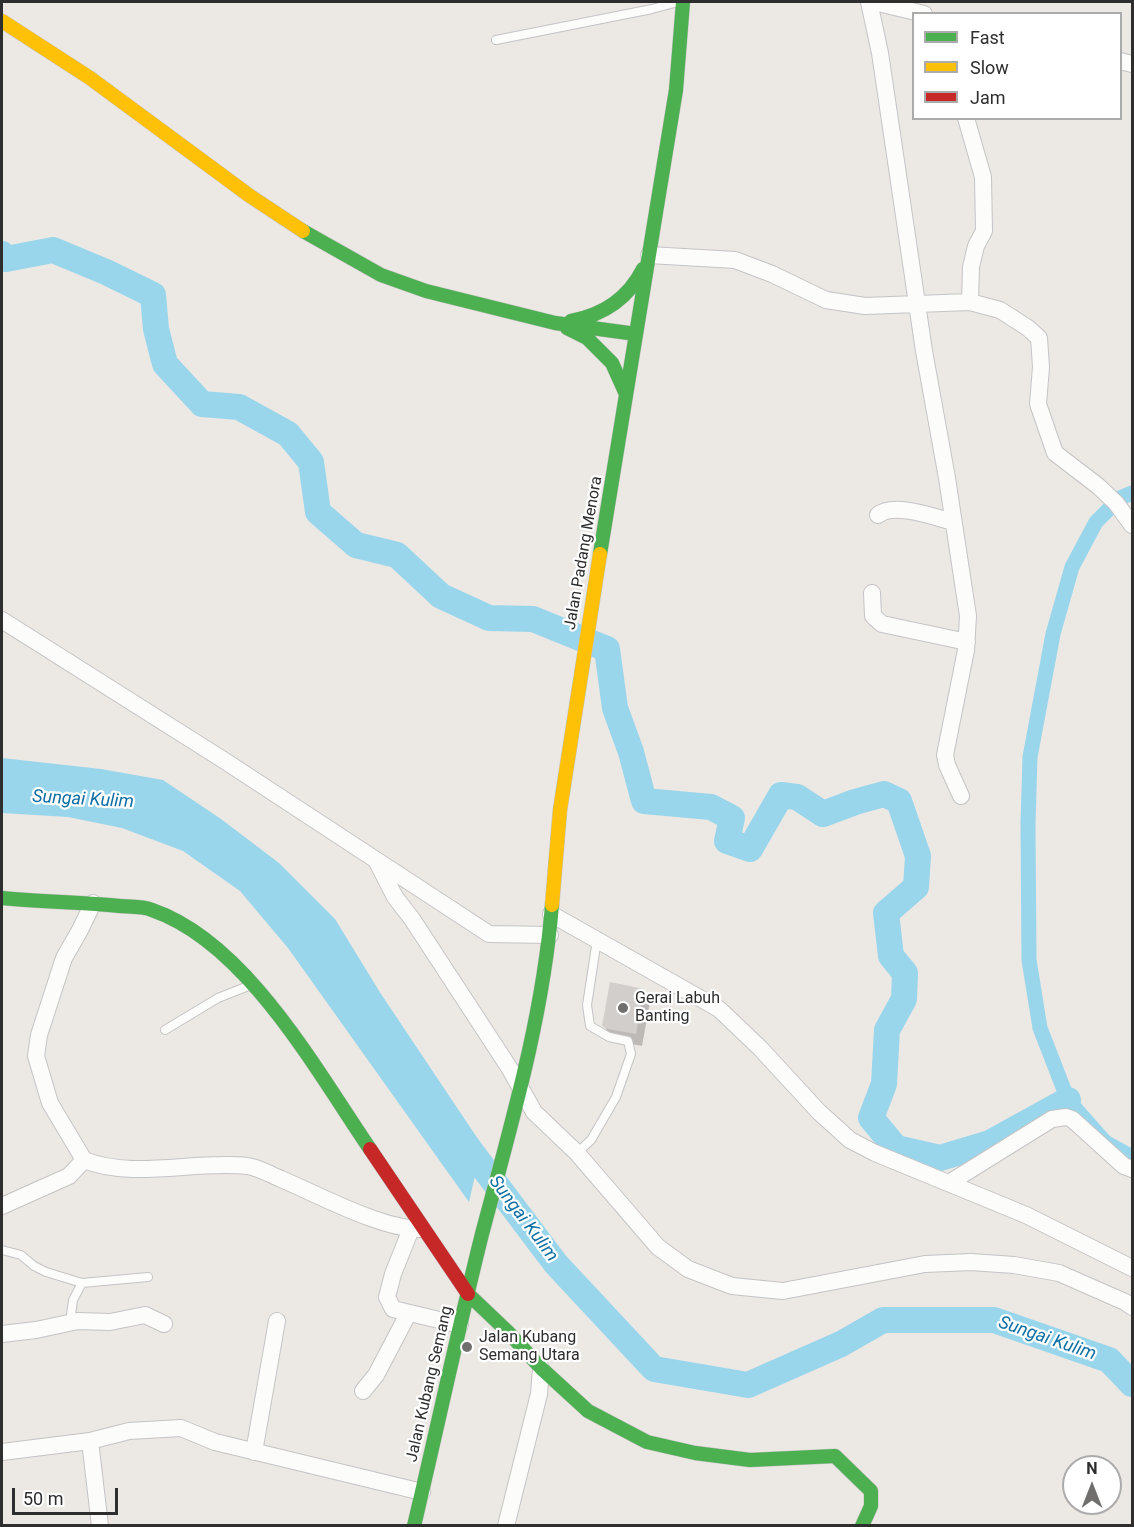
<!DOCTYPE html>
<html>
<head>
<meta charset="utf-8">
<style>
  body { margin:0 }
  #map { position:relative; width:1134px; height:1527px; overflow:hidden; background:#ece8e4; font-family:Roboto,sans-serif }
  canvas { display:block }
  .frame { position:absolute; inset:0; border:3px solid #2e2e2e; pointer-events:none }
  .legend { position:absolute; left:912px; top:12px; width:210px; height:108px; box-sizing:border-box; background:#fff; border:2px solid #ababab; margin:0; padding:8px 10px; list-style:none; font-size:18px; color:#2e2e2e }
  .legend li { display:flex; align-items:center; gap:12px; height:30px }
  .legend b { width:30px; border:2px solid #ababab }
  .north { position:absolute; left:1062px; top:1455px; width:60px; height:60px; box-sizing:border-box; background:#fff; border:2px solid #ababab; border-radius:50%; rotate:0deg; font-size:16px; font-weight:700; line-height:24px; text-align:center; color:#2e2e2e }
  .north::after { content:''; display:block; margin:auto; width:21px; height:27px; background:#706f6e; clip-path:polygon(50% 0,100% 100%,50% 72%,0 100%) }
  .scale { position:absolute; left:12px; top:1488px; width:106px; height:27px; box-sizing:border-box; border:3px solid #2e2e2e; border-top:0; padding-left:8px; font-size:18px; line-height:21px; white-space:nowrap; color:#2e2e2e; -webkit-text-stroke:4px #fff; paint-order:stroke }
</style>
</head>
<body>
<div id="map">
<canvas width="1134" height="1527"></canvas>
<div class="frame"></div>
<ul class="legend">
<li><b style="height:8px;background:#4caf50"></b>Fast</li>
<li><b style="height:8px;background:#ffc107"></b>Slow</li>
<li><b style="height:8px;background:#c62828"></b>Jam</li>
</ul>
<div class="north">N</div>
<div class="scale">50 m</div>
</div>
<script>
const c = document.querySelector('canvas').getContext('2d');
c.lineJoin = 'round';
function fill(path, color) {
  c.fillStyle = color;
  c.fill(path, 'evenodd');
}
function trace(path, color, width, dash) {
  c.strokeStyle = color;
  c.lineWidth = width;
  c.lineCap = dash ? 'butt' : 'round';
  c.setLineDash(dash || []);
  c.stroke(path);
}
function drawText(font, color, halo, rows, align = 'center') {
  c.font = font + ' Roboto,sans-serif';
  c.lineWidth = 4.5;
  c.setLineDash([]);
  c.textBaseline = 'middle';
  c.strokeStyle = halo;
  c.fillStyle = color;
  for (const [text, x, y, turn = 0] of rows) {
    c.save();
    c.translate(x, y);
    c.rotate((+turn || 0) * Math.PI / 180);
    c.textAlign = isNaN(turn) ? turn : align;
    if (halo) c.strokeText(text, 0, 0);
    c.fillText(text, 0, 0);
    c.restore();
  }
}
const water = new Path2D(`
  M2 758 101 769 163 780 221 819 279 863 335 919 381 994 482 1145 469 1202 288 948 240 891 183 851 122 828 68 817 2 813Z`);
const shadow = new Path2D(`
  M643 990 650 1002 642 1046 616 1041 611 1038 604 1025Z`);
const canal = new Path2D(`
  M1132 493 1120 498 1096 522 1072 567 1053 634 1030 757 1028 824 1029 960 1040 1028 1068 1100 1105 1142 1132 1157`);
const river = new Path2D(`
  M2 254 6 259 53 250 106 272 153 295 156 329 165 364 202 404 239 407 288 434 311 462 318 512 356 545 397 555 441 596 489 618 533 619 607 649 615 708 631 752 644 801 711 807 732 818 727 841 750 849 781 795 797 797 823 814 855 802 884 794 899 801 918 856 916 887 886 913 891 956 905 973 904 999 887 1030 884 1084 871 1118 896 1148 940 1158 990 1143 1068 1100
  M458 1134 556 1264 654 1369 748 1385 841 1344 883 1320H994L1109 1360 1132 1384`);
const building = new Path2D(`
  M610 982 644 989 636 1034 608 1029 602 1026Z`);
const lane = new Path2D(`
  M496 40 652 9 678 2
  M165 1030 218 998 251 985
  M577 1153 591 1140 616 1097 631 1054 628 1041 609 1037 590 1026 587 1005 597 940
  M2 1250 21 1255 34 1266 46 1272 82 1283 148 1277
  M70 1322 73 1300 82 1283`);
const street = new Path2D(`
  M869 2 880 53 924 351 947 478 968 616 966 650 945 755 947 765 961 796
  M874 2 924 14
  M1120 61 1132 64
  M966 118 983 177 984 231 976 246 971 267 970 302
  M649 255 735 260 772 274 826 300 865 306 970 302 1000 310 1028 328 1039 338 1041 367 1038 404 1055 453 1098 486 1116 503 1132 525
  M878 515C894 502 934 517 953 522
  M872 593 873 616 882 624 967 642
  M2 620 225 761 489 934 550 935
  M376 860 395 897 412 919 510 1069 534 1112 577 1153 658 1247 688 1269 732 1286 783 1291 925 1264 971 1262 1014 1265 1059 1273 1125 1302 1132 1307
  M93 903 80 930 64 958 39 1035 36 1056 50 1103 84 1160C134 1180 195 1160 247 1166 258 1167 271 1175 281 1179 319 1195 383 1230 422 1229
  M551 914 719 1009 760 1048 819 1112 850 1140 875 1153 1026 1215 1132 1268
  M949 1183 1052 1119 1066 1117 1072 1119 1124 1166 1132 1169
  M2 1206 69 1176 84 1160
  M411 1229 393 1274 387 1297 393 1309 460 1325
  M2 1334 36 1330 78 1321 110 1322 145 1315 164 1324
  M363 1391 376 1375 408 1314
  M90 1441 100 1526
  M2 1452 90 1441 129 1431 181 1428 215 1442 422 1492
  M254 1452 277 1321
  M506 1526 539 1394 541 1368`);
const fast = new Path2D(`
  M303 231 381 275 426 291 555 323 636 334
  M571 321C603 315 628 299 643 269
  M567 328 587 338 612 363 626 394
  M600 554 676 90 683 2
  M2 898C41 902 81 902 120 906 130 907 143 906 152 910 246 942 316 1070 370 1149
  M468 1294 508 1332 541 1368 588 1411 647 1442 695 1453 750 1460 835 1456 871 1491V1506L862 1526
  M414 1526C437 1429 458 1330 482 1234 511 1125 543 1017 552 905`);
const slow = new Path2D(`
  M2 21 90 78 250 196 303 231
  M552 905 560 810 600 554`);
const jam = new Path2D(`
  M370 1149 468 1294`);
const markers = [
  [623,1008,6,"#706f6e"],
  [467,1347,6,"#706f6e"]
];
const streetNames = [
  ["Jalan Padang Menora",584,553,-80],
  ["Jalan Kubang Semang",430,1384,-77]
];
const poiNames = [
  ["Gerai Labuh",635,999],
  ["Banting",635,1017],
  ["Jalan Kubang",479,1338],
  ["Semang Utara",479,1356]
];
const waterNames = [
  ["Sungai Kulim",83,800,3],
  ["Sungai Kulim",523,1219,53],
  ["Sungai Kulim",1047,1339,19]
];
fill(water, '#99d6ec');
fill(shadow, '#0003');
trace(canal, '#99d6ec', 15);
trace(river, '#99d6ec', 26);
fill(building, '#d1cecb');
trace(lane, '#c5c4c5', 10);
trace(street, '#c5c4c5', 18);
trace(fast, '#c5c4c5', 15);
trace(slow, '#c5c4c5', 15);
trace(jam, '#c5c4c5', 15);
trace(lane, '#fcfcfb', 8);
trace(street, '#fcfcfb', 16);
trace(fast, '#4caf50', 14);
trace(slow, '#ffc107', 14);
trace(jam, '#c62828', 14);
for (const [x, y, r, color] of markers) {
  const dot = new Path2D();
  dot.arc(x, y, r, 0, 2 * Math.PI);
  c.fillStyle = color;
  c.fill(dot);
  trace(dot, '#fff', 2);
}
drawText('16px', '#2e2e2e', '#fff', streetNames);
drawText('16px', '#2e2e2e', '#fff', poiNames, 'left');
drawText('italic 18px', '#0d6fa3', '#fff', waterNames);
</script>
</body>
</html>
